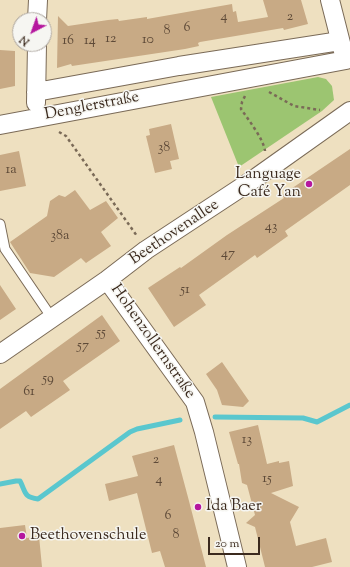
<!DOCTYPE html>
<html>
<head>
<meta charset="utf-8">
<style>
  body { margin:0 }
  #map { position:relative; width:350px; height:567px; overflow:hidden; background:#eee0c0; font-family:"Sorts Mill Goudy",serif }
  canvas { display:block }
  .north { position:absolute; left:12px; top:12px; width:40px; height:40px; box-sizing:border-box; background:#f6f6f2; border:1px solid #aba49d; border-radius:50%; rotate:221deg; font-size:11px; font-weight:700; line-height:16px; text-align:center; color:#3b2a1e }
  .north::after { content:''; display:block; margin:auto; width:14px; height:18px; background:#b5179e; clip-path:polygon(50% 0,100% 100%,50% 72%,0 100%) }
  .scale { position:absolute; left:208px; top:537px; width:52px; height:18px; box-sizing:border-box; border:2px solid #3b2a1e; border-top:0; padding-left:5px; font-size:12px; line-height:14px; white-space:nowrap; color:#3b2a1e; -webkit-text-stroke:3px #f6f6f2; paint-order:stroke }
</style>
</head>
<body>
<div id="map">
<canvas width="350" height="567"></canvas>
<div class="north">N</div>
<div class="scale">20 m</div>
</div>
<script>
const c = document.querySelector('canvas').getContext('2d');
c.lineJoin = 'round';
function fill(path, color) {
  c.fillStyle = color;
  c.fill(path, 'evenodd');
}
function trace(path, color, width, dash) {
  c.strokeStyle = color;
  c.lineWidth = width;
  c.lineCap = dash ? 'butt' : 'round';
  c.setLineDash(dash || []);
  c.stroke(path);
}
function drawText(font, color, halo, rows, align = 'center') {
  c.font = font + ' "Sorts Mill Goudy",serif';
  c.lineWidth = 3;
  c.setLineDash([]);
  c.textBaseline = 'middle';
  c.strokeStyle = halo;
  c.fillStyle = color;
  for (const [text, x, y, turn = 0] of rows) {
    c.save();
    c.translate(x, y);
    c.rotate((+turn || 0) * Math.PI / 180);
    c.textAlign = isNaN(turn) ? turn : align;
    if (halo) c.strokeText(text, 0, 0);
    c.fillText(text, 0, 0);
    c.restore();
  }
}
const green = new Path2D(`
  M318 77 326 79 332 86 334 100 322 111 239 167 211 97Z`);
const stream = new Path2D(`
  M215 417 303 418 317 422 350 405
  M0 484 16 481H20C26 492 23 497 38 499L130 432 137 429 180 420`);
const building = new Path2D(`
  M263 0H301L308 24 284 30 283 28 200 42 198 43 199 46 185 49 72 66 71 64 57 68 58 16 68 26 108 20 118 19 119 21 147 17V19L232 4 233 12 236 11 238 22 268 17Z
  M0 50 15 51V86L0 89Z
  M171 124 179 159 170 161 172 169 155 173 146 136 150 135 149 129Z
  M350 149V185L285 231 288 236 257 258 255 255 199 295 206 305 174 327 148 288 180 267 181 268 227 235 284 198 282 195Z
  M19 151 26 186 0 191V155Z
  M75 190 90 210 106 201 118 218 101 232 111 246 86 263 81 258 54 277 30 273 10 242 47 216 50 201 59 195 65 197Z
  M0 285 16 309 0 320Z
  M102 315 120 341 63 381 70 390 31 417 26 411 0 429V389Z
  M222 362 249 401 243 407 222 405 217 390 206 374Z
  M258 425 267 464 279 461V463L289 461 293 486 271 493 299 507 290 522 296 546 326 538 332 562 312 567H265L255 527 246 523 255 515 247 485 242 483 239 464H238L229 432Z
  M174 445 189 501 206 567H165L160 551 152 553 137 493 109 501 105 484 138 476 132 456Z
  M25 525 27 538 39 536 42 567H0V528Z`);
const path = new Path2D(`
  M269 92 294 106 320 110
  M245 96 242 102 241 109C248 119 264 140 265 151
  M59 132 66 136 137 236`);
const service = new Path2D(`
  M0 224 5 249 52 318`);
const minor = new Path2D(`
  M330 0 343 51
  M37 20 38 0
  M36 92 179 66 340 41
  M36 103 37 44
  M0 125 346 60
  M107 280 195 402 204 432 237 567
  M0 354 107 280 146 250 257 177 350 111`);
const markers = [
  [309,184,4,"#b5179e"],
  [198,507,4,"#b5179e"],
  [22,536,4,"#b5179e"]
];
const numberNames = [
  ["4",224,18],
  ["2",290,18],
  ["6",187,29],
  ["8",167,32],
  ["12",111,40],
  ["10",148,41],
  ["16",68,42],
  ["14",90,42],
  ["38",164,149],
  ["1a",11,171],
  ["43",271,228],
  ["38a",60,237],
  ["47",228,255],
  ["51",185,291],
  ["55",101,334],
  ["57",83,347],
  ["59",48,380],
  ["61",29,393],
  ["13",247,441],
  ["2",156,461],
  ["15",267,480],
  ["4",159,481],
  ["6",168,517],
  ["8",176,536]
];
const streetNames = [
  ["Denglerstraße",92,107,-11],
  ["Beethovenallee",175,233,-34],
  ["Hohenzollernstraße",152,342,55]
];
const poiNames = [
  ["Language",301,175,"right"],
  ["Café Yan",301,193,"right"],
  ["Ida Baer",206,507],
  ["Beethovenschule",30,536]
];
fill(green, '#9cc571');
trace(stream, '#5ac7ce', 5);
fill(building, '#c8aa85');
trace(service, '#7a6a57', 11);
trace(minor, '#7a6a57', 20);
trace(path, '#7a6a57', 2.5, [3, 3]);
trace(service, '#fff', 9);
trace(minor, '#fff', 18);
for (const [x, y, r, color] of markers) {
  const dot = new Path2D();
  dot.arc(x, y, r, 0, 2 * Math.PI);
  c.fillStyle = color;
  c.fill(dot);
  trace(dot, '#f6f6f2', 1.5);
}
drawText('14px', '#5e4a38', null, numberNames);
drawText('16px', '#3b2a1e', '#f6f6f2', streetNames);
drawText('16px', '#3b2a1e', '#f6f6f2', poiNames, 'left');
</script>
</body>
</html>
